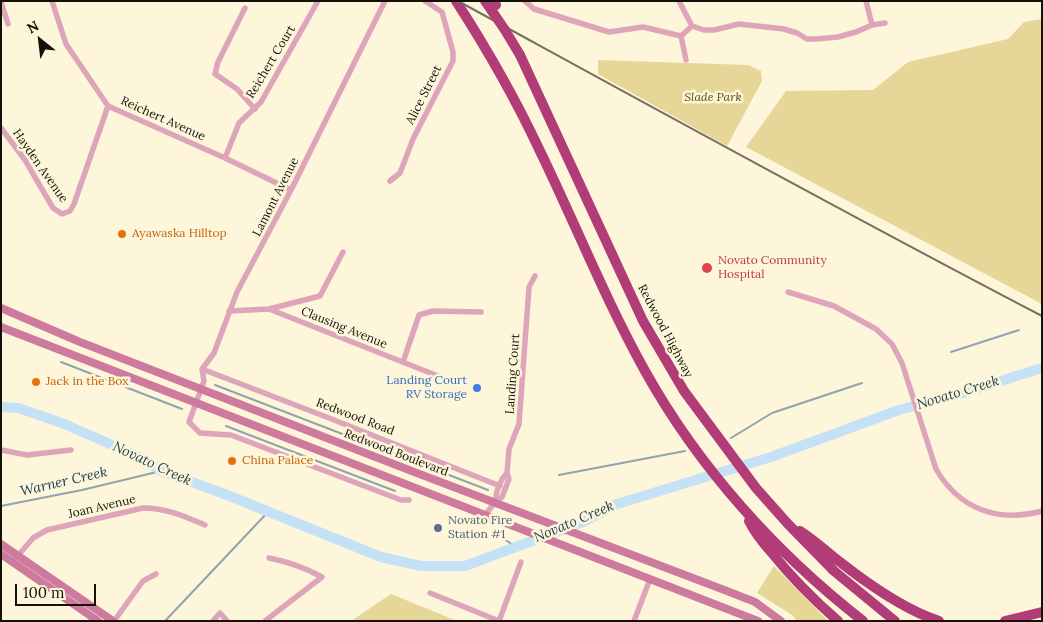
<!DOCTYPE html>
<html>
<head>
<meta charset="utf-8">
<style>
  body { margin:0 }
  #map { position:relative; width:1043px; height:622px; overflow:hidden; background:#fdf6da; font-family:Lora,serif }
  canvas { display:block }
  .frame { position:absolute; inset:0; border:2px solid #141108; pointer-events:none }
  .north { position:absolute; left:15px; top:15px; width:50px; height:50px; -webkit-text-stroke:4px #fdf6da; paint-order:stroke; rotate:331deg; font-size:14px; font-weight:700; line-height:20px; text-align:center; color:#141108 }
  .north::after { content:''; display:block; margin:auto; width:18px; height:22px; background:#141108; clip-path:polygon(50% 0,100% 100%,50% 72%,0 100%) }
  .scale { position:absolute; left:15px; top:584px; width:81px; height:22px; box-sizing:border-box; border:2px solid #141108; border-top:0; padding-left:6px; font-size:15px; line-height:18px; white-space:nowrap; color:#141108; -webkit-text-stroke:4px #fdf6da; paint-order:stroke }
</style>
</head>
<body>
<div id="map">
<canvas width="1043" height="622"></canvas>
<div class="frame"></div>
<div class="north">N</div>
<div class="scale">100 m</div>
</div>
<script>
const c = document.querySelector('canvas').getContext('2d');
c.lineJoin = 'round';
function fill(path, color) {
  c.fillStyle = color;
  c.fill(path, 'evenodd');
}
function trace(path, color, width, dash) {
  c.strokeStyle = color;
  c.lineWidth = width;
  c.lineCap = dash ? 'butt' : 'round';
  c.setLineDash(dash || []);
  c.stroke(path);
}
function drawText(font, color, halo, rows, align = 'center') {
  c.font = font + ' Lora,serif';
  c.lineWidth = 5;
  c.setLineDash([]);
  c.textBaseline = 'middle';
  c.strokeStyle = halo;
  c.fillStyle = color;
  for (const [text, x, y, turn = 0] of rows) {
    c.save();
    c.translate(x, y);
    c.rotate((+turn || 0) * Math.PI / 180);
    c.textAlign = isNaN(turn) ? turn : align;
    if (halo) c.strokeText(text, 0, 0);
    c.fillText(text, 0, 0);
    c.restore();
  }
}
const green = new Path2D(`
  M1042 19V304L746 147 786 91 873 90 908 62 1008 39 1024 22Z
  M598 60 748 65 761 71 762 81 727 146 598 74Z
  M774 566 828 621H797L792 615 757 593Z
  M391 594 457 621H351Z`);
const stream = new Path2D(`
  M951 352 1019 330
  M61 362 182 409
  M215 385 488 490
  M226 426 395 491
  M731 438 772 413 862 383
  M559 475 685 451
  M1 506 82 490 161 471
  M501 537 516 547
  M165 621 268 512`);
const river = new Path2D(`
  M1 407 18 408 62 423 142 458 161 471 222 493 381 557 421 566H465L583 522 617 504 771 457 899 410 966 392 1042 368`);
const street = new Path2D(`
  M52 1 66 44 108 106 225 158 291 190
  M385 1 291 190 237 292 214 353 202 369 204 381 189 422 200 433 231 435 401 500H409
  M525 1 534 9 609 32 643 27 681 36 692 26
  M679 1 692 26 704 30H714L739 24 784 29 797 33 807 39H816L838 37 856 32 872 25 885 23
  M866 1 872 25
  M1 2 8 24
  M245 8 218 62 215 74 237 89 255 109
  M681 36 686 60
  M1 128 25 160 53 208 62 214 70 211 74 204 108 106
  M225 158 239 123 261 102 318 1
  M390 181 400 173 413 139 453 61V52L442 12 425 1
  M788 292 834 306 876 329 892 344 902 363 936 469C959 509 998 523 1042 511
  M269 309 320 296 343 252
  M229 311 269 309 448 380
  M403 362 419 315 433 311 481 312
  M202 369 329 418 500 486
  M1 450 27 455 71 450
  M495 502C496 492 500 480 507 473
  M486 514 495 502 502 497 509 479 507 473 509 449 519 424 529 287 535 276
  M16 558 33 538 47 530 143 508C166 508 184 516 205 525
  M430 593 499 621
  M114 621 143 581 156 574
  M213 621 220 613 227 621
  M265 621 322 577C304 567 289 562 269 558
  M499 621 521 562
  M634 621 650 579`);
const secondary = new Path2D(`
  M1 308 80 342 409 470 727 591 755 602 781 621
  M1 327 758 621
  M1 544 113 621
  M1 554 98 621`);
const highway = new Path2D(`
  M456 1C487 49 515 98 539 149 575 223 605 299 645 371 699 468 776 553 863 621
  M494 1 496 5
  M520 55 643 321 684 391 756 488 788 524 834 571 895 621
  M749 521C755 533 763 543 772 553 792 578 814 600 838 621
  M800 531C814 540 826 551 840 562 868 584 905 610 939 621
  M1005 621 1042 612`);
const rail = new Path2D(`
  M458 1C652 107 846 214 1042 316`);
const highwayBridge = new Path2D(`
  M485 1 505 30 520 55`);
const markers = [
  [122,234,5,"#e8710a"],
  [707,268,6,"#e0444e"],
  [36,382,5,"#e8710a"],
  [477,388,5,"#3f7fe0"],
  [232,461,5,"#e8710a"],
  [438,528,5,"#5c6f8a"]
];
const streetNames = [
  ["Reichert Court",271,62,-59],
  ["Alice Street",424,95,-63],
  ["Reichert Avenue",163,119,24],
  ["Hayden Avenue",40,166,55],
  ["Lamont Avenue",276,197,-63],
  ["Clausing Avenue",344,328,22],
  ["Redwood Highway",665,331,62],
  ["Landing Court",513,374,-86],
  ["Redwood Road",355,417,21],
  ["Redwood Boulevard",396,453,21],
  ["Joan Avenue",102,507,-13]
];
const parkNames = [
  ["Slade Park",713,98]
];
const foodNames = [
  ["Ayawaska Hilltop",132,234],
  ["Jack in the Box",46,382],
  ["China Palace",242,461]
];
const healthNames = [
  ["Novato Community",718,261],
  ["Hospital",718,275]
];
const shopNames = [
  ["Landing Court",467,381],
  ["RV Storage",467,395]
];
const serviceNames = [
  ["Novato Fire",448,521],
  ["Station #1",448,535]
];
const waterNames = [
  ["Novato Creek",958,393,-17],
  ["Novato Creek",152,464,25],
  ["Warner Creek",64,482,-13],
  ["Novato Creek",574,522,-23]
];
fill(green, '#e6d697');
trace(stream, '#90a3af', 2);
trace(river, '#c5e1f6', 10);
trace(street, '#dda4ba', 5.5);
trace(secondary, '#cd7a9e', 8);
trace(highway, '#b23c77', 10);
trace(rail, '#757060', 2);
trace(highwayBridge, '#b23c77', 10);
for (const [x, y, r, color] of markers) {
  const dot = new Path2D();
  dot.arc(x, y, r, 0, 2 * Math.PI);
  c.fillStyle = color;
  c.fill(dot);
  trace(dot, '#fdf6da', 2);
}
drawText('12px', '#141108', '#fdf6da', streetNames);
drawText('italic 12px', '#5a4c0c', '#fdf6da', parkNames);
drawText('12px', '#c56008', '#fdf6da', foodNames, 'left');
drawText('12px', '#be3a42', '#fdf6da', healthNames, 'left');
drawText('12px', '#366cbe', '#fdf6da', shopNames, 'right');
drawText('12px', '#4e5e75', '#fdf6da', serviceNames, 'left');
drawText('italic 14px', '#1b3c51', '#fdf6da', waterNames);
</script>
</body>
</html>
